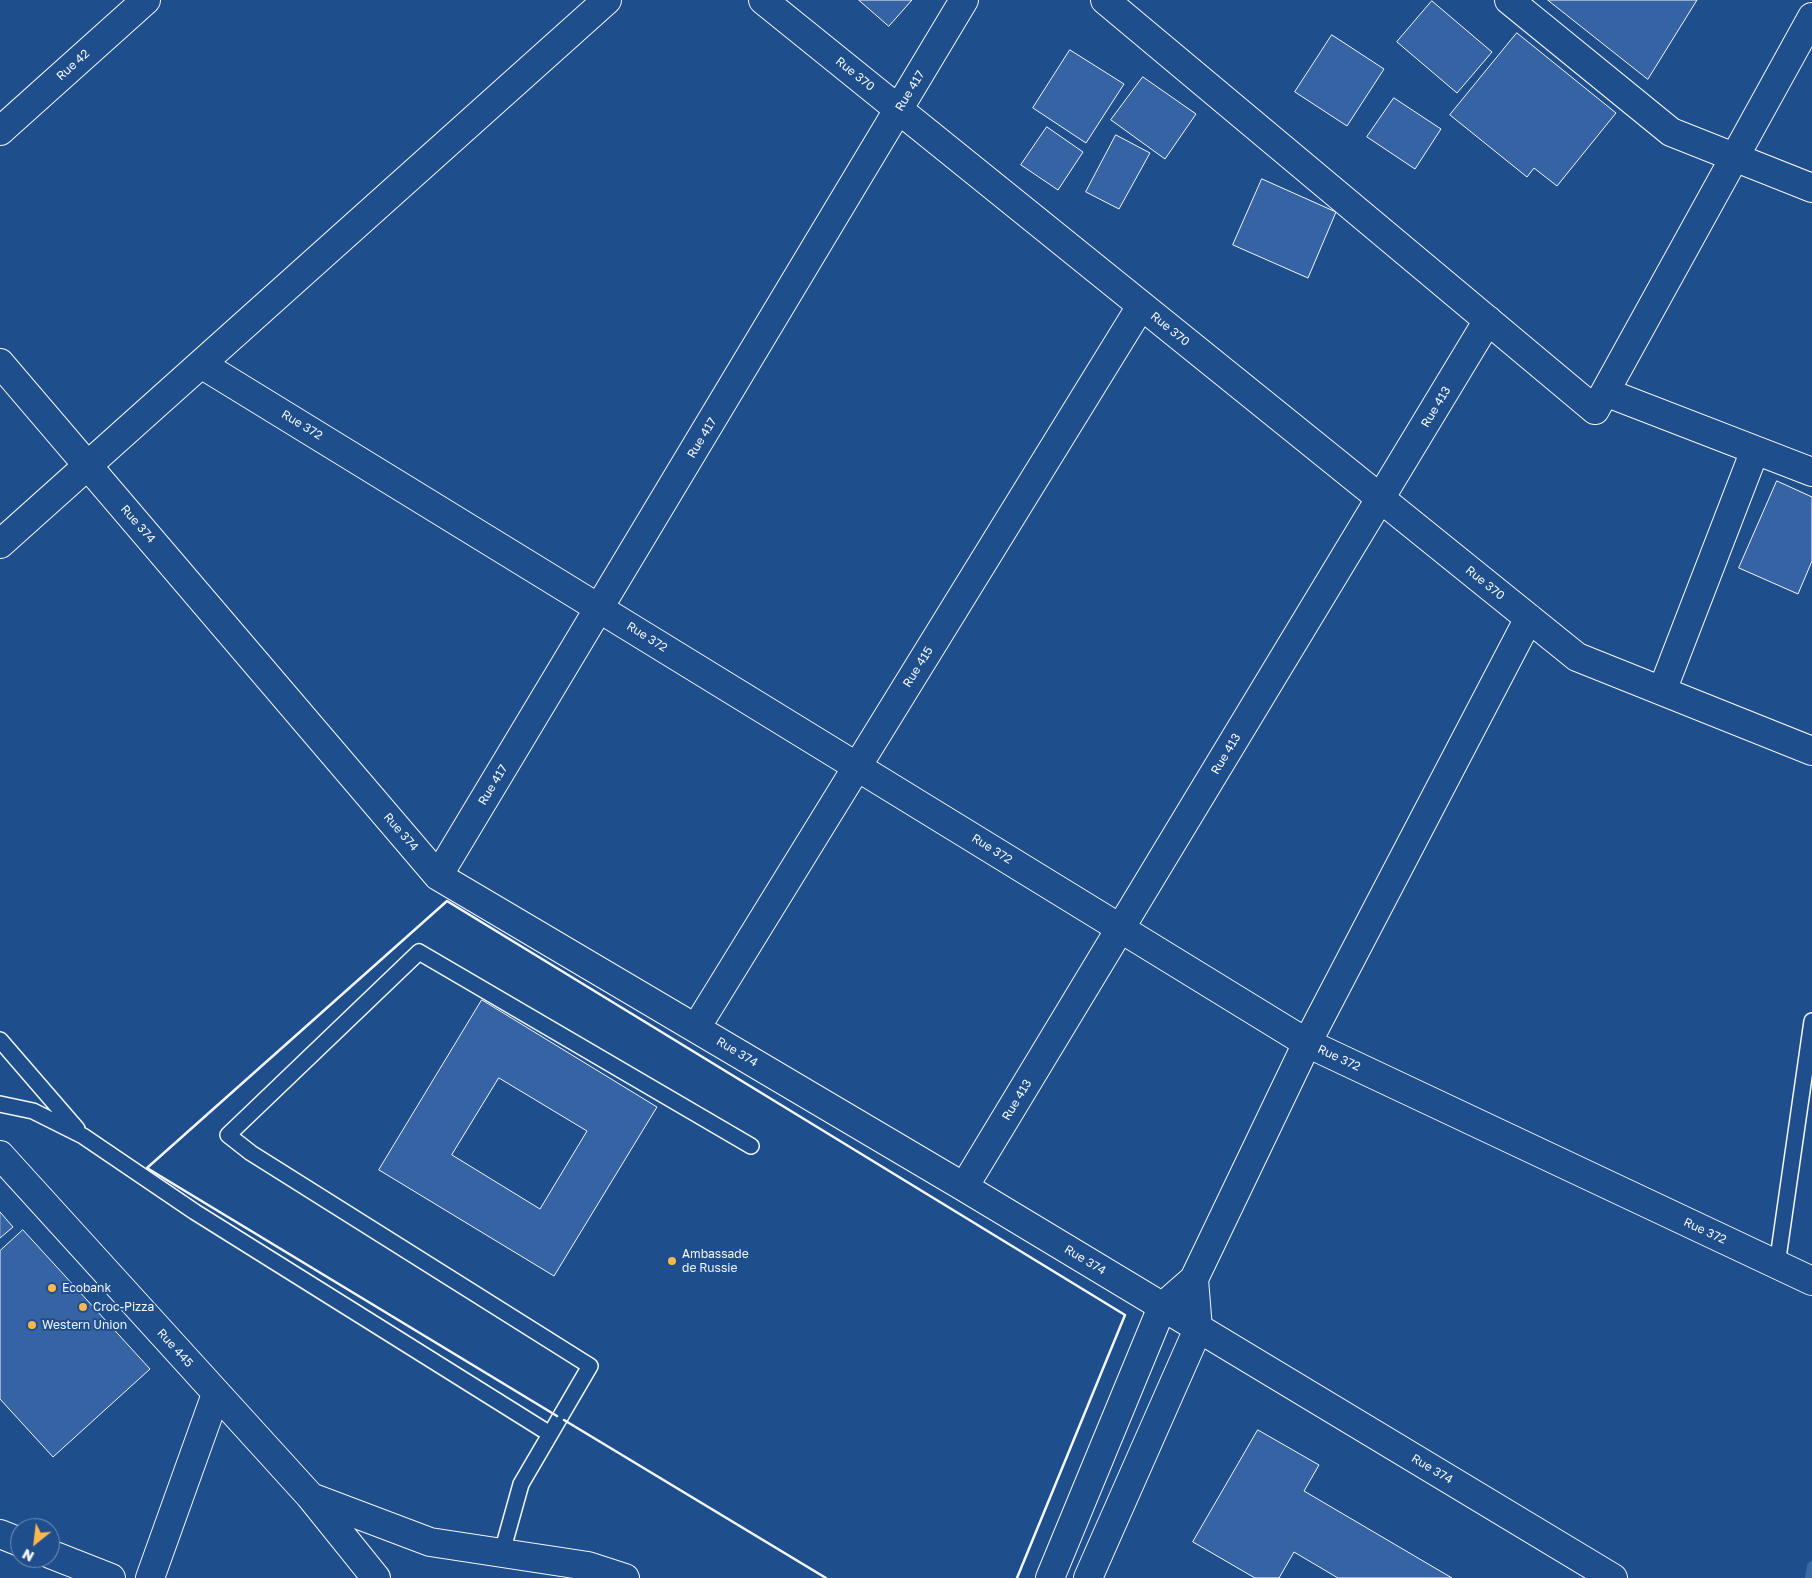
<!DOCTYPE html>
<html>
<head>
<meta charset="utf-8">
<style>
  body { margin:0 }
  #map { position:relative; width:1812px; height:1578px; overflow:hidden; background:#1f4e8c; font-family:"Golos Text",sans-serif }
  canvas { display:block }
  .north { position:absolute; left:10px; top:1518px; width:50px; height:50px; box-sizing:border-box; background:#1f4e8c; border:1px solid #7391ba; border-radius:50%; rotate:209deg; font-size:14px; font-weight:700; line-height:20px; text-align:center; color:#f2f6ff }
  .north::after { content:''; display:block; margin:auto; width:18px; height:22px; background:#ffb74d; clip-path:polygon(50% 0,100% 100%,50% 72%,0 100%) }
</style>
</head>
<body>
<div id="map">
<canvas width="1812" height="1578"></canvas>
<div class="north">N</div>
</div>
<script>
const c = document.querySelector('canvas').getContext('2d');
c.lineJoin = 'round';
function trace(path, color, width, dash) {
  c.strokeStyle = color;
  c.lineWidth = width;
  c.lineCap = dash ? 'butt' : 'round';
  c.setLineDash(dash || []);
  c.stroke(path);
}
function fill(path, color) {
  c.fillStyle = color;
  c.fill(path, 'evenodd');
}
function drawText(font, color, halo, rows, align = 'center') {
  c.font = font + ' "Golos Text",sans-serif';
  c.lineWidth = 4;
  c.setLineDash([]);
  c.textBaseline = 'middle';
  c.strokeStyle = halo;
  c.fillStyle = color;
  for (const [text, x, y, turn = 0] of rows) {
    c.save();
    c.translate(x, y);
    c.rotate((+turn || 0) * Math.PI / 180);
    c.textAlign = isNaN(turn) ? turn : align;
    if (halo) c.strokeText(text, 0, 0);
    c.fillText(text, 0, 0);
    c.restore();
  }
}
const stream = new Path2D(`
  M1810 1578 1812 1566`);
const building = new Path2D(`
  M859 0H912L889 26Z
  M1548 0H1697L1648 79Z
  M1432 1 1492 52 1457 93 1397 42Z
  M1517 33 1616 113 1557 186 1534 168 1527 177 1450 115Z
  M1332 35 1384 69 1347 126 1295 92Z
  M1070 50 1124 84 1086 143 1033 108Z
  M1143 77 1196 114 1165 159 1111 120Z
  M1394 98 1441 129 1415 169 1367 137Z
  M1047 127 1083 152 1058 190 1021 165Z
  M1116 135 1150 153 1119 209 1086 192Z
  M1262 179 1336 212 1308 278 1233 245Z
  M1777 481 1812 497V561L1798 594 1739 568Z
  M482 1000 657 1107 554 1276 379 1170ZM499 1078 587 1131 540 1209 452 1155Z
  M0 1212 13 1227 0 1238Z
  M23 1230 150 1369 53 1457 0 1399V1251Z
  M1258 1430 1319 1465 1304 1491 1452 1578H1338L1294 1552 1279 1578H1255L1193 1542Z`);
const service = new Path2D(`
  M0 1040 77 1129
  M0 1104 33 1111 83 1136 195 1212 550 1434
  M1777 1265 1812 1021
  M502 1552 521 1484 590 1366 251 1153 228 1135 419 952 751 1146`);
const minor = new Path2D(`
  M763 0 1577 657 1812 751
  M1105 0 1595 410 1812 17
  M1509 0 1671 132 1812 188
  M0 131 146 0
  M0 363 438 876 964 1187 1613 1578
  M201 364 1307 1043 1812 1281
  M1605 392 1812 472
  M0 544 607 0
  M1662 691 1755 450
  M438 876 964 0
  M696 1028 1141 306
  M964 1187 1488 320
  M0 1534 20 1542
  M50 1554 111 1578
  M150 1578 216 1394
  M1050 1578 1162 1307 1194 1279 1307 1043 1529 618
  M1088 1578 1198 1329 1194 1279`);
const tertiary = new Path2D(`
  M0 1155 310 1496 376 1578
  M311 1497 430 1542 588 1566 625 1578`);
const wall = new Path2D(`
  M557 1416 147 1168 447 901 1125 1315 1017 1578
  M564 1420 826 1578`);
const markers = [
  [672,1261,5,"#ffb74d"],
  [52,1288,5,"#ffb74d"],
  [83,1307,5,"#ffb74d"],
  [32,1325,5,"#ffb74d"]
];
const streetNames = [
  ["Rue 42",73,65,-42],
  ["Rue 370",855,74,39],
  ["Rue 417",910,91,-59],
  ["Rue 370",1170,329,39],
  ["Rue 413",1436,407,-59],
  ["Rue 372",302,425,31],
  ["Rue 417",702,438,-59],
  ["Rue 374",138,524,49],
  ["Rue 370",1485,583,39],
  ["Rue 372",647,637,32],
  ["Rue 415",918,667,-58],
  ["Rue 413",1226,754,-59],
  ["Rue 417",493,785,-59],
  ["Rue 374",401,832,49],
  ["Rue 372",992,849,32],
  ["Rue 374",737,1052,31],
  ["Rue 372",1339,1058,25],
  ["Rue 413",1017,1100,-59],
  ["Rue 372",1705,1231,25],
  ["Rue 374",1085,1260,31],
  ["Rue 445",175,1348,48],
  ["Rue 374",1432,1469,31]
];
const poiNames = [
  ["Ambassade",682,1254],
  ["de Russie",682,1268],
  ["Ecobank",62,1288],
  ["Croc-Pizza",93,1307],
  ["Western Union",42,1325]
];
trace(stream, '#3b69a3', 10);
fill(building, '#3563a3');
trace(building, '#f2f6ff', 1);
trace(service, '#f2f6ff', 18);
trace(minor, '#f2f6ff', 30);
trace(tertiary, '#f2f6ff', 30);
trace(service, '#1f4e8c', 15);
trace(minor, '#1f4e8c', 28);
trace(tertiary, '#1f4e8c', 28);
trace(wall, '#f2f6ff', 2.5);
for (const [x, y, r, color] of markers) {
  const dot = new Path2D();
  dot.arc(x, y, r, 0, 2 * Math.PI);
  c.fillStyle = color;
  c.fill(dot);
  trace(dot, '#1f4e8c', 2);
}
drawText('12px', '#f2f6ff', '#1f4e8c', streetNames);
drawText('12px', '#f2f6ff', '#1f4e8c', poiNames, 'left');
</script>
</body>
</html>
